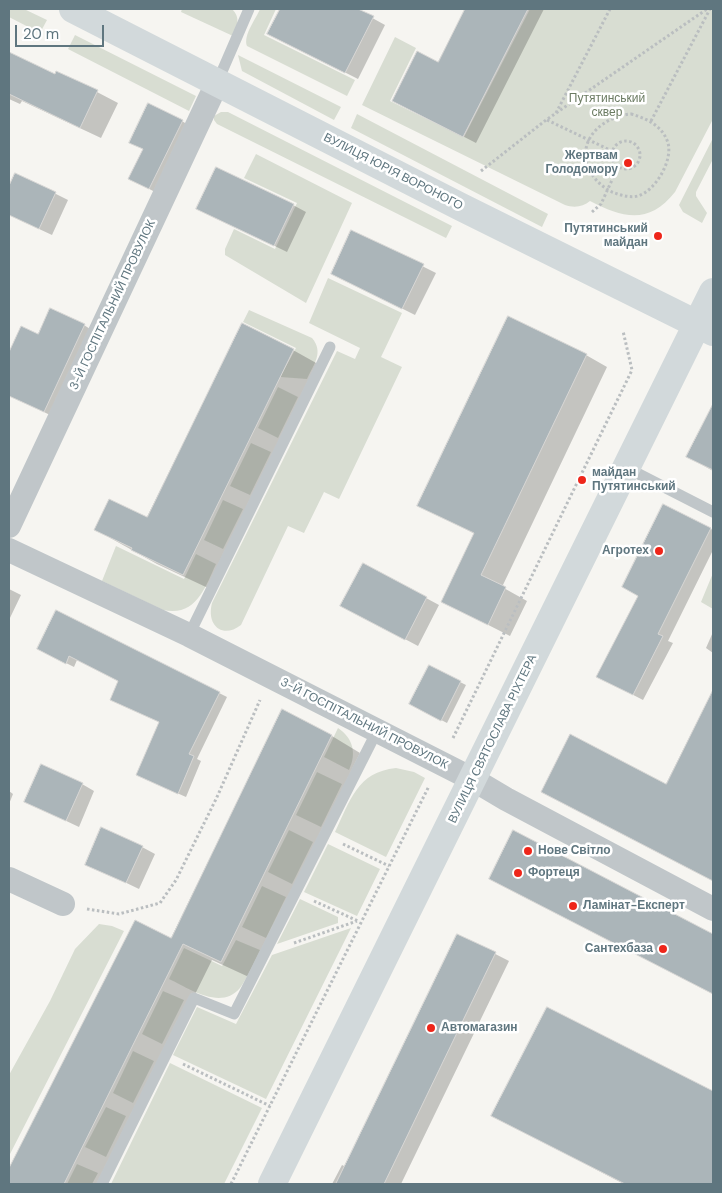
<!DOCTYPE html>
<html>
<head>
<meta charset="utf-8">
<style>
  body { margin:0 }
  #map { position:relative; width:722px; height:1193px; overflow:hidden; background:#f6f5f1; font-family:"DM Sans",sans-serif }
  canvas { display:block }
  .frame { position:absolute; inset:0; border:10px solid #5f767f; pointer-events:none }
  .scale { position:absolute; left:15px; top:25px; width:89px; height:22px; box-sizing:border-box; border:2px solid #5f767f; border-top:0; padding-left:6px; font-size:15px; line-height:18px; white-space:nowrap; color:#5f767f; -webkit-text-stroke:4px #fff; paint-order:stroke }
</style>
</head>
<body>
<div id="map">
<canvas width="722" height="1193"></canvas>
<div class="frame"></div>
<div class="scale">20 m</div>
</div>
<script>
const c = document.querySelector('canvas').getContext('2d');
c.lineJoin = 'round';
function fill(path, color) {
  c.fillStyle = color;
  c.fill(path, 'evenodd');
}
function trace(path, color, width, dash) {
  c.strokeStyle = color;
  c.lineWidth = width;
  c.lineCap = dash ? 'butt' : 'round';
  c.setLineDash(dash || []);
  c.stroke(path);
}
function drawText(font, color, halo, rows, align = 'center') {
  c.font = font + ' "DM Sans",sans-serif';
  c.lineWidth = 5;
  c.setLineDash([]);
  c.textBaseline = 'middle';
  c.strokeStyle = halo;
  c.fillStyle = color;
  for (const [text, x, y, turn = 0] of rows) {
    c.save();
    c.translate(x, y);
    c.rotate((+turn || 0) * Math.PI / 180);
    c.textAlign = isNaN(turn) ? turn : align;
    if (halo) c.strokeText(text, 0, 0);
    c.fillText(text, 0, 0);
    c.restore();
  }
}
const green = new Path2D(`
  M9 9H24L47 20 40 33 9 17Z
  M182 9H232C241 18 237 26 233 36L181 12Z
  M260 9H276L264 35 355 80 347 96 247 46C243 35 256 19 260 9Z
  M530 9H713V119L675 192C649 225 623 218 590 201 583 207 574 208 565 205L362 105 395 37 416 48 390 101 464 137Z
  M75 35 196 96 189 111 68 49Z
  M238 55 341 107 334 120 242 71Z
  M221 112H228L452 226 446 238 217 124 214 120V116Z
  M357 114 548 214 542 227 351 128Z
  M713 138V159L696 192V196L707 213 702 223 683 212 679 205Z
  M256 154 352 203 306 303 225 255V249L234 229 275 249 297 203 244 178Z
  M328 278 402 313 381 357 402 367 339 499 324 492 304 533 288 526 241 625C223 639 206 626 212 603L337 351 355 359 360 348 309 323Z
  M249 310 312 338C324 352 314 364 307 379L280 377 296 348 243 322Z
  M278 387 298 397 278 438 258 428Z
  M251 443 271 452 250 495 230 486Z
  M223 500 243 509 223 549 204 540Z
  M116 546 184 579 196 554 216 564C205 588 196 617 163 610L102 581Z
  M713 573V609L701 602Z
  M338 728C353 738 357 753 349 770L324 757Z
  M396 768 414 772 425 778 386 857 335 832C350 801 357 772 396 768Z
  M317 772 342 784 321 827 296 815Z
  M289 830 313 842 292 884 268 872Z
  M328 844 380 869 357 916 304 892Z
  M262 886 286 897 266 938 242 927Z
  M300 899 338 917V923L277 944Z
  M99 924 112 926 124 931 9 1156V1075L50 1001 75 949Z
  M351 928 266 1099 173 1055 197 1007 236 1024 272 955Z
  M236 940 260 950C254 962 248 977 240 988 221 1011 188 988 169 979L184 948 222 966Z
  M163 991 184 1000 162 1044 142 1034Z
  M133 1051 154 1061 133 1103 113 1093Z
  M170 1063 262 1108 224 1184H111Z
  M106 1107 126 1116 106 1157 85 1147Z
  M77 1164 98 1173 92 1184H67Z`);
const shadow = new Path2D(`
  M281 9H356L385 25 358 79 269 34Z
  M466 9H544L476 143 406 107 438 63Z
  M9 54 56 76 97 92 118 103 101 138 22 101 20 104 9 99Z
  M182 121 188 125 155 192 136 182Z
  M16 174 68 200 52 235 9 215V189Z
  M293 205 306 212 287 252 197 208Z
  M352 231 436 273 415 315 345 280Z
  M84 325 90 329 50 415 9 395V376L15 363 9 360V355L22 327 39 335Z
  M293 350 318 364 208 588 157 564 96 530 148 519Z
  M586 355 607 367 502 587 527 601 510 636 443 602 475 534 419 505Z
  M713 407V471L688 457Z
  M664 506 713 530V550L668 641 673 643 643 700 608 682 639 596Z
  M363 564 439 605 418 646 354 612Z
  M9 589 21 595 9 620Z
  M56 611 227 697 197 759 201 761 186 797 145 779 160 722 120 681 77 660 74 667 46 653Z
  M713 632V653L706 648Z
  M460 682 466 685 447 723 416 707Z
  M706 707 713 711V880L549 795 666 785Z
  M332 736 360 753 251 978 212 960 101 1184H9V1171L135 921 171 940Z
  M82 784 94 791 79 827 26 802Z
  M9 791 13 794 9 804Z
  M513 832 713 936V994L514 891Z
  M142 847 155 854 139 889 87 864Z
  M458 935 509 961 401 1184H332L342 1165 346 1167Z
  M547 1008 713 1093V1184H624L493 1116Z`);
const building = new Path2D(`
  M280 9H358L374 16 345 73 267 34Z
  M465 9H528L463 137 392 101 417 51 438 62Z
  M9 52 55 74 56 71 98 90 80 128 9 94Z
  M148 103 183 120 149 189 128 179 143 149 129 143Z
  M216 167 294 204 274 246 196 209Z
  M15 173 56 192 39 229 9 215V186Z
  M351 230 424 264 402 309 331 274Z
  M50 308 85 324 44 412 9 396V352L21 326 38 334Z
  M508 316 587 354 481 575 506 587 488 625 441 602 474 533 417 506Z
  M242 323 294 349 183 575 131 550 132 548 94 530 109 499 147 517Z
  M713 404V470L686 457Z
  M663 504 711 528 658 634 663 636 633 695 596 677 638 596 622 587Z
  M363 563 427 597 405 640 340 606Z
  M56 610 220 692 189 754 194 756 178 794 136 775 159 722 110 700 118 681 69 656 66 664 37 649Z
  M429 665 461 681 441 721 409 704Z
  M713 690V881L541 792 570 734 666 784Z
  M282 709 332 735 221 962 183 944 64 1184H9V1168L135 920 171 938Z
  M41 764 83 783 66 821 24 802Z
  M101 827 143 846 126 883 85 865Z
  M513 830 713 934V994L489 879Z
  M457 934 496 952 384 1184H336Z
  M547 1007 713 1091V1184H625L491 1116Z`);
const path = new Path2D(`
  M556 113 610 9
  M631 114C646 118 663 126 668 143 673 161 655 191 638 196 629 198 620 195 612 192 600 186 591 176 587 164 579 136 606 116 631 114Z
  M547 120 612 151
  M651 121 710 9
  M612 155a14 14 0 1 1 28 0a14 14 0 1 1-28 0Z
  M481 171 546 120 707 9
  M592 212 601 204 618 167
  M453 738 632 370 623 331
  M343 844 389 866
  M314 901 358 921
  M87 909 119 914 160 903 176 880 217 797 260 700
  M294 943 357 921
  M183 1064 270 1106
  M231 1184 429 786`);
const lane = new Path2D(`
  M217 83 249 9
  M625 467 713 512
  M189 635 330 347
  M102 1184 194 998 234 1014 377 731`);
const street = new Path2D(`
  M9 526 217 83
  M9 550 189 635 474 780 506 799 713 909
  M9 879 63 904`);
const secondary = new Path2D(`
  M73 9 461 207 713 332
  M272 1184C421 888 565 589 713 292`);
const markers = [
  [628,163,5,"#ee261a"],
  [658,236,5,"#ee261a"],
  [582,480,5,"#ee261a"],
  [659,551,5,"#ee261a"],
  [528,851,5,"#ee261a"],
  [518,873,5,"#ee261a"],
  [573,906,5,"#ee261a"],
  [663,949,5,"#ee261a"],
  [431,1028,5,"#ee261a"]
];
const parkNames = [
  ["Путятинський",607,99],
  ["сквер",607,113]
];
const poiNames = [
  ["Жертвам",618,156,"right"],
  ["Голодомору",618,170,"right"],
  ["Путятинський",648,229,"right"],
  ["майдан",648,243,"right"],
  ["майдан",592,473],
  ["Путятинський",592,487],
  ["Агротех",649,551,"right"],
  ["Нове Світло",538,851],
  ["Фортеця",528,873],
  ["Ламінат-Експерт",583,906],
  ["Сантехбаза",653,949,"right"],
  ["Автомагазин",441,1028]
];
const streetNames = [
  ["ВУЛИЦЯ ЮРІЯ ВОРОНОГО",393,172,27],
  ["3-Й ГОСПІТАЛЬНИЙ ПРОВУЛОК",113,305,-65],
  ["3-Й ГОСПІТАЛЬНИЙ ПРОВУЛОК",364,724,27],
  ["ВУЛИЦЯ СВЯТОСЛАВА РІХТЕРА",493,739,-64]
];
fill(green, '#d8ddd2');
fill(shadow, '#0003');
fill(building, '#abb5b9');
trace(building, '#d7d6d4', 1);
trace(path, '#babec0', 3, [2.5, 2.5]);
trace(lane, '#c0c6c9', 11);
trace(street, '#c0c6c9', 24);
trace(secondary, '#d2d9db', 28);
for (const [x, y, r, color] of markers) {
  const dot = new Path2D();
  dot.arc(x, y, r, 0, 2 * Math.PI);
  c.fillStyle = color;
  c.fill(dot);
  trace(dot, '#fff', 2);
}
drawText('12px', '#6b7b62', '#fff', parkNames);
drawText('bold 12px', '#5f767f', '#fff', poiNames, 'left');
drawText('12px', '#5f767f', '#fff', streetNames);
</script>
</body>
</html>
